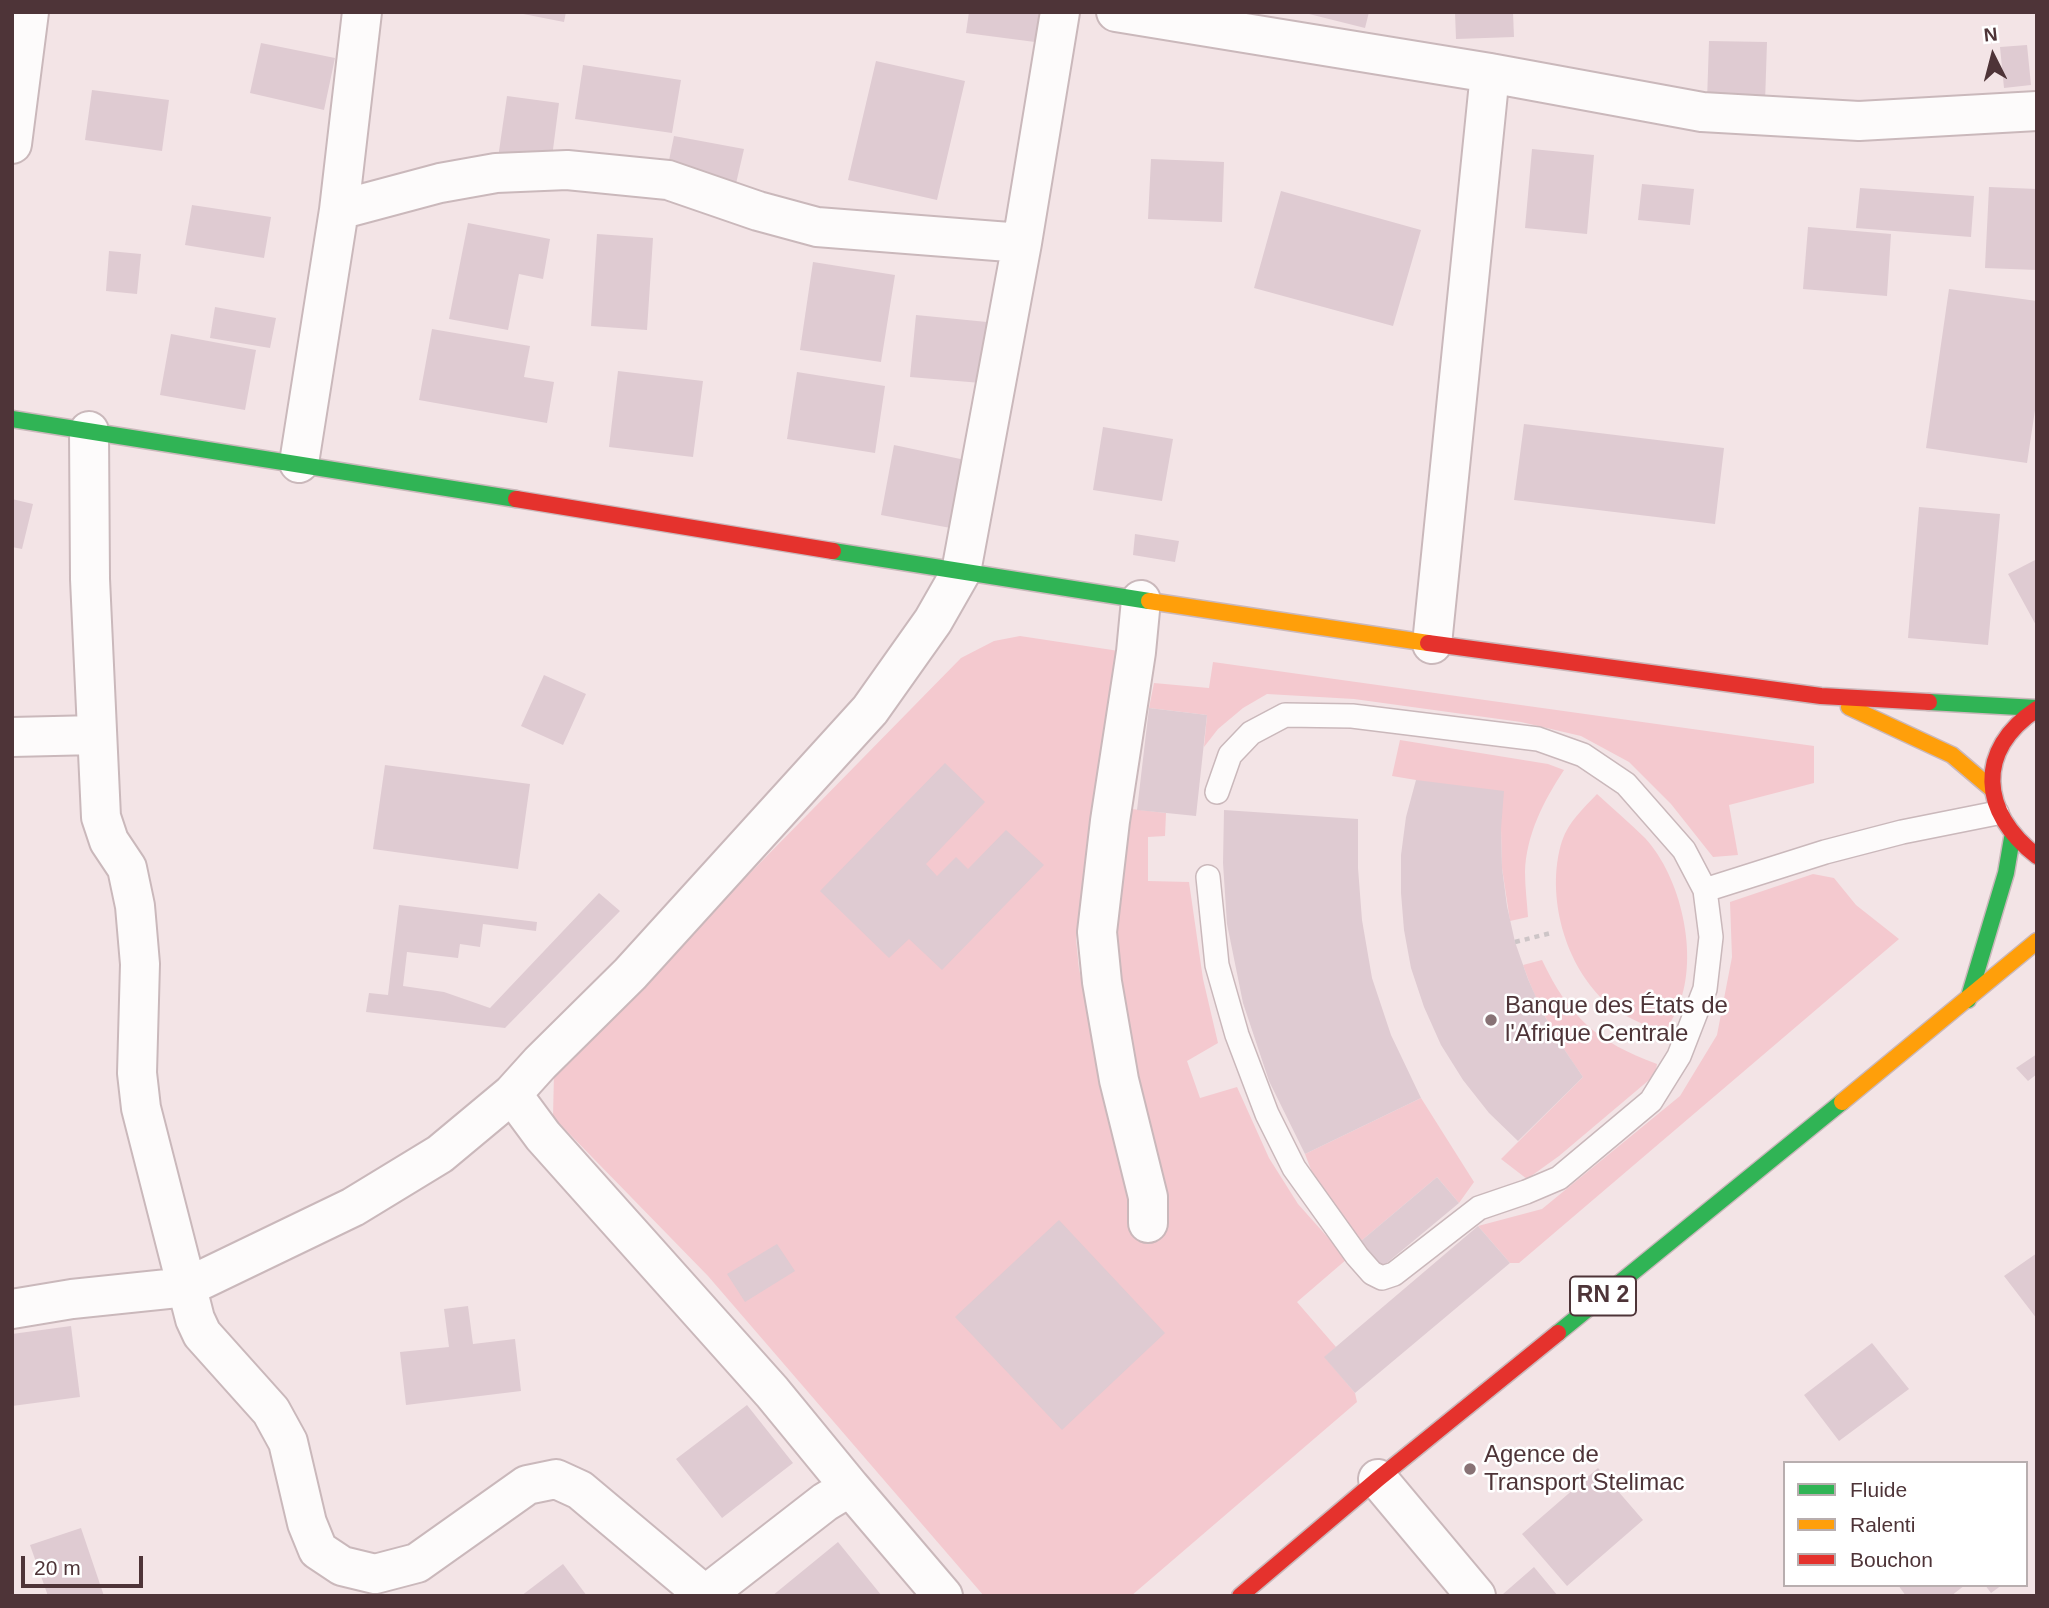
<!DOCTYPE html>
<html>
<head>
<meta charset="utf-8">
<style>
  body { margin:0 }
  #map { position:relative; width:2049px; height:1608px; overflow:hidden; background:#f3e4e6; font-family:Helvetica,sans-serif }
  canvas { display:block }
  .frame { position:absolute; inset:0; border:14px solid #4e3438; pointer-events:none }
  .legend { position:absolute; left:1783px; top:1461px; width:245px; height:126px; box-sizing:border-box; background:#fff; border:2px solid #b8aeaf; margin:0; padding:9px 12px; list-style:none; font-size:21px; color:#4e3438 }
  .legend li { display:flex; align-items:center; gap:14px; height:35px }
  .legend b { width:35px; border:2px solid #b8aeaf }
  .north { position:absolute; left:1958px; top:21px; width:70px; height:70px; -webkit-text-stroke:5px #fff; paint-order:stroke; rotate:354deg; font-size:19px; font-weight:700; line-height:28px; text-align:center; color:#4e3438 }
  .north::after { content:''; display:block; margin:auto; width:24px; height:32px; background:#4e3438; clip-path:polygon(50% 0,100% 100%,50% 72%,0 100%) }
  .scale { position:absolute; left:21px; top:1556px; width:122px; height:32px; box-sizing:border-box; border:4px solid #4e3438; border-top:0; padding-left:9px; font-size:21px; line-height:24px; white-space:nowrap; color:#4e3438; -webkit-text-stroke:5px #fff; paint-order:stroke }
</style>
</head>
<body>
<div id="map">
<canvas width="2049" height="1608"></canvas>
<div class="frame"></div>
<ul class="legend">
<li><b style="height:9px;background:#30b455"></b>Fluide</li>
<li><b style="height:9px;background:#ff9f0a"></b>Ralenti</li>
<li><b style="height:9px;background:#e5322d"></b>Bouchon</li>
</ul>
<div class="north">N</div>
<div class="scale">20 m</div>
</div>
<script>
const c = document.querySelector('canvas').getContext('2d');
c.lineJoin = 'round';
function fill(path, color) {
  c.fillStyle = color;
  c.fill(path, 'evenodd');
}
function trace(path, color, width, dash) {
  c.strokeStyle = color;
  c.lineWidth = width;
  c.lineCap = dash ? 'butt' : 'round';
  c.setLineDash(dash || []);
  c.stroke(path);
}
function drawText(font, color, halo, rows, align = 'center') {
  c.font = font + ' Helvetica,sans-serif';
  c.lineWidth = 5;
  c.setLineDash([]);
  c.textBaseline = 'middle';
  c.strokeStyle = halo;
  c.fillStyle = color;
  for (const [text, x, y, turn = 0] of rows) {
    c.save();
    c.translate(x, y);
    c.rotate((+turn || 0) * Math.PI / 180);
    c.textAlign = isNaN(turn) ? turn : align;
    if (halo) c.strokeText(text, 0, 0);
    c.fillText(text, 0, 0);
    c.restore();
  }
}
const green = new Path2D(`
  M1020 636 1119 651 1076 939 1079 969 1087 1004 1116 960 1117 927 1132 809 1166 813 1165 836 1148 837V881L1189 882 1203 979 1218 1043 1187 1061 1200 1098 1237 1087 1269 1158 1298 1204 1347 1259 1297 1302 1336 1347 1325 1357 1355 1393 1357 1402 1131 1596H984L708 1276 553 1117 554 1073 961 658 994 641Z
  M1213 662 1814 746V783L1729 805 1738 855 1713 857 1671 804 1629 762 1581 736 1521 722 1354 699 1267 694 1243 708 1218 729 1204 747 1207 715 1149 708 1154 683 1209 688Z
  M1400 740 1548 764 1564 770C1544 800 1526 835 1525 872 1525 887 1527 902 1528 917L1510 921 1502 868 1501 829 1416 780 1392 776Z
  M1597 794C1613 809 1630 823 1645 838 1681 877 1699 955 1679 1005 1675 1015 1669 1025 1664 1034 1647 1025 1623 1017 1608 1004 1565 967 1545 895 1562 841 1569 821 1583 809 1597 794Z
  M1813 874 1834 878 1856 905 1899 939 1519 1263H1510L1478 1226 1542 1209 1680 1096 1717 1035 1732 957 1730 902Z
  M1542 960C1569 1017 1597 1042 1657 1064L1655 1075 1559 1156 1527 1179 1501 1159 1583 1077C1558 1042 1537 1006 1523 965Z
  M1421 1098 1474 1182 1459 1203 1437 1177 1361 1241 1313 1175 1305 1154Z`);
const building = new Path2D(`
  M513 12H566L564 22Z
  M969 12H1039L1035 42 966 33Z
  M1301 12H1369L1365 28Z
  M1455 12H1513L1514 37 1456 39Z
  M1709 41 1767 42 1765 103 1707 101Z
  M261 43 335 58 324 110 250 93Z
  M2027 45 2031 85 2004 88 2000 47Z
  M876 61 965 81 937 200 848 180Z
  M583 65 681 80 672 133 575 119Z
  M92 90 169 100 162 151 85 140Z
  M507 96 559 103 551 165 498 158Z
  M674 136 744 149 735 188 666 175Z
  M1532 149 1594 155 1587 234 1525 228Z
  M1151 159 1224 162 1222 222 1148 219Z
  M1642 184 1694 189 1690 225 1638 220Z
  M1989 187 2037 189V270L1985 268Z
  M1860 188 1974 196 1971 237 1856 228Z
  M1281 191 1421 230 1393 326 1254 288Z
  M192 205 271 217 264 258 185 245Z
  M468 223 550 239 543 279 519 274 508 330 449 319Z
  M1808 227 1891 234 1887 296 1803 289Z
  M597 234 653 238 647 330 591 326Z
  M109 251 141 254 137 294 106 291Z
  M813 262 895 275 881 362 800 350Z
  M1949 289 2037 301V397L2027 463 1926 448Z
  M215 307 276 318 270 348 210 338Z
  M916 315 987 322 981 383 910 377Z
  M432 329 530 346 524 377 554 382 547 423 419 400Z
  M171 334 256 350 245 410 160 395Z
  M618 371 703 381 693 457 609 447Z
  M797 372 885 386 875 453 787 439Z
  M1524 424 1724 448 1715 524 1514 500Z
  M1103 427 1173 439 1162 501 1093 490Z
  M894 445 970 461 956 529 881 515Z
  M12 499 33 504 22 549 12 547Z
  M1919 507 2000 514 1988 645 1908 638Z
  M1135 534 1179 541 1175 562 1133 555Z
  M2037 559V627L2008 574Z
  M544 675 586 694 563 745 521 726Z
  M1149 708 1207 715 1196 816 1137 810Z
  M945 763 985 802 926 864 937 876 956 857 968 869 1006 830 1044 865 942 970 909 939 889 958 820 891Z
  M385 765 530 784 518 869 373 849Z
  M1416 780 1504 791 1501 829 1502 868 1507 906 1515 942 1528 979 1543 1013 1562 1046 1583 1077 1518 1141 1489 1113 1463 1080 1441 1045 1424 1007 1411 968 1404 930 1401 893V855L1406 817Z
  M1224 810 1358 819V868L1362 920 1372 978 1391 1035 1421 1098 1305 1154 1269 1081 1243 1003 1227 924 1223 863Z
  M599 893 620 911 505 1028 366 1012 369 993 388 995 399 905 537 922 536 931 483 924 480 947 460 944 458 958 407 952 403 986 444 992 490 1008Z
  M2037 1054V1074L2028 1081 2016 1068Z
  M1437 1177 1459 1203 1382 1267 1361 1241Z
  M1059 1220 1165 1333 1062 1430 955 1317Z
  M1478 1226 1510 1263 1355 1393 1324 1357Z
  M777 1244 795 1271 745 1302 727 1274Z
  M2037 1253V1319L2004 1276Z
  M468 1306 473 1344 515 1339 521 1391 406 1405 400 1352 449 1347 444 1309Z
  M71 1326 80 1397 12 1406V1334Z
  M1872 1343 1909 1389 1839 1441 1804 1395Z
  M747 1405 793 1463 722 1518 676 1459Z
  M1598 1468 1643 1520 1567 1586 1522 1534Z
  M81 1528 104 1596H48L30 1545Z
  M838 1542 882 1596H772Z
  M563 1564 587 1596H521Z
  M1534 1567 1558 1596H1505L1503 1594Z
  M1898 1585H1965L1951 1596H1906Z
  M1985 1585H2002L1991 1593Z`);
const path = new Path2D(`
  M1515 942 1551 933`);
const lane = new Path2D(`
  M1208 877 1217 965 1237 1035 1267 1114 1294 1168 1357 1256 1372 1273 1382 1278 1394 1274 1479 1208 1526 1192 1559 1178 1651 1101 1679 1056 1705 989 1711 937 1705 890 1684 850 1626 784 1583 755 1538 739 1352 716 1285 715 1251 733 1230 755 1217 792
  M1705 890 1825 852 1902 832 1997 813`);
const street = new Path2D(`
  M1116 12 1490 73 1702 112 1859 121 2037 111
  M12 144 29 12
  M339 210 440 183 496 173 567 170 668 180 758 211 817 227 1022 243
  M89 431 90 579 101 817 109 841 127 868 135 906 140 964 137 1073 141 1108 195 1319 202 1334 271 1411 288 1442 307 1523 318 1550 342 1566 375 1574 417 1563 527 1485 556 1479 580 1490 705 1595
  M299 463 339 210 362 12
  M1141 600 1136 652 1110 821 1097 932 1102 982 1119 1080 1148 1197V1223
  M1432 644 1490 73
  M12 737 96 735
  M512 1094 543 1136 772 1392 850 1487
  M12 1309 72 1299 187 1287 353 1207 440 1154 512 1094 540 1063 630 974 870 710 933 621 961 572 1022 243 1060 12
  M1378 1479 1476 1596
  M704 1596 825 1502 850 1487 943 1596`);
const fast = new Path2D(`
  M12 419 516 499
  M833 551 1149 601
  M1929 702 2037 708
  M1968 1000 2006 873 2012 838
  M1558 1333 1842 1102`);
const slow = new Path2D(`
  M1149 601 1428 643
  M1849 707 1952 755 1992 789
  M1842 1102 2037 941`);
const jam = new Path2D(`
  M516 499 833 551
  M1428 643 1821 696 1929 702
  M2037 709C1975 750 1980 813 2037 856
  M1240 1596 1378 1479 1558 1333`);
const markers = [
  [1491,1020,7,"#887275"],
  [1470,1469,7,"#887275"]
];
const shields = [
  [1603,1296,66]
];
const shieldNames = [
  ["RN 2",1603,1296]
];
const poiNames = [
  ["Banque des États de",1505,1006],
  ["l'Afrique Centrale",1505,1034],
  ["Agence de",1484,1455],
  ["Transport Stelimac",1484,1483]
];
fill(green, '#f4c9cf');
fill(building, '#dfcbd2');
trace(lane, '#cab8bb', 26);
trace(street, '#cab8bb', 42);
trace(fast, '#cab8bb', 19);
trace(slow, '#cab8bb', 19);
trace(jam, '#cab8bb', 19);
trace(path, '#cdc5c7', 4.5, [5, 5]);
trace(lane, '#fdfbfb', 23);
trace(street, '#fdfbfb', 38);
trace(fast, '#30b455', 16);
trace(slow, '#ff9f0a', 16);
trace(jam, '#e5322d', 16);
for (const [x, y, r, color] of markers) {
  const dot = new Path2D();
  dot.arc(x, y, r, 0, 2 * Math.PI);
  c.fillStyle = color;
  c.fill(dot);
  trace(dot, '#fff', 2.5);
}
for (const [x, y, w] of shields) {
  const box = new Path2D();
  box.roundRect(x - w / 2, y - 19.5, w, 39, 5);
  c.fillStyle = '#fff';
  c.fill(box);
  trace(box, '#4e3438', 2);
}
drawText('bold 23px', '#4e3438', null, shieldNames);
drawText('24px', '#4e3438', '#fff', poiNames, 'left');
</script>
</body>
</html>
